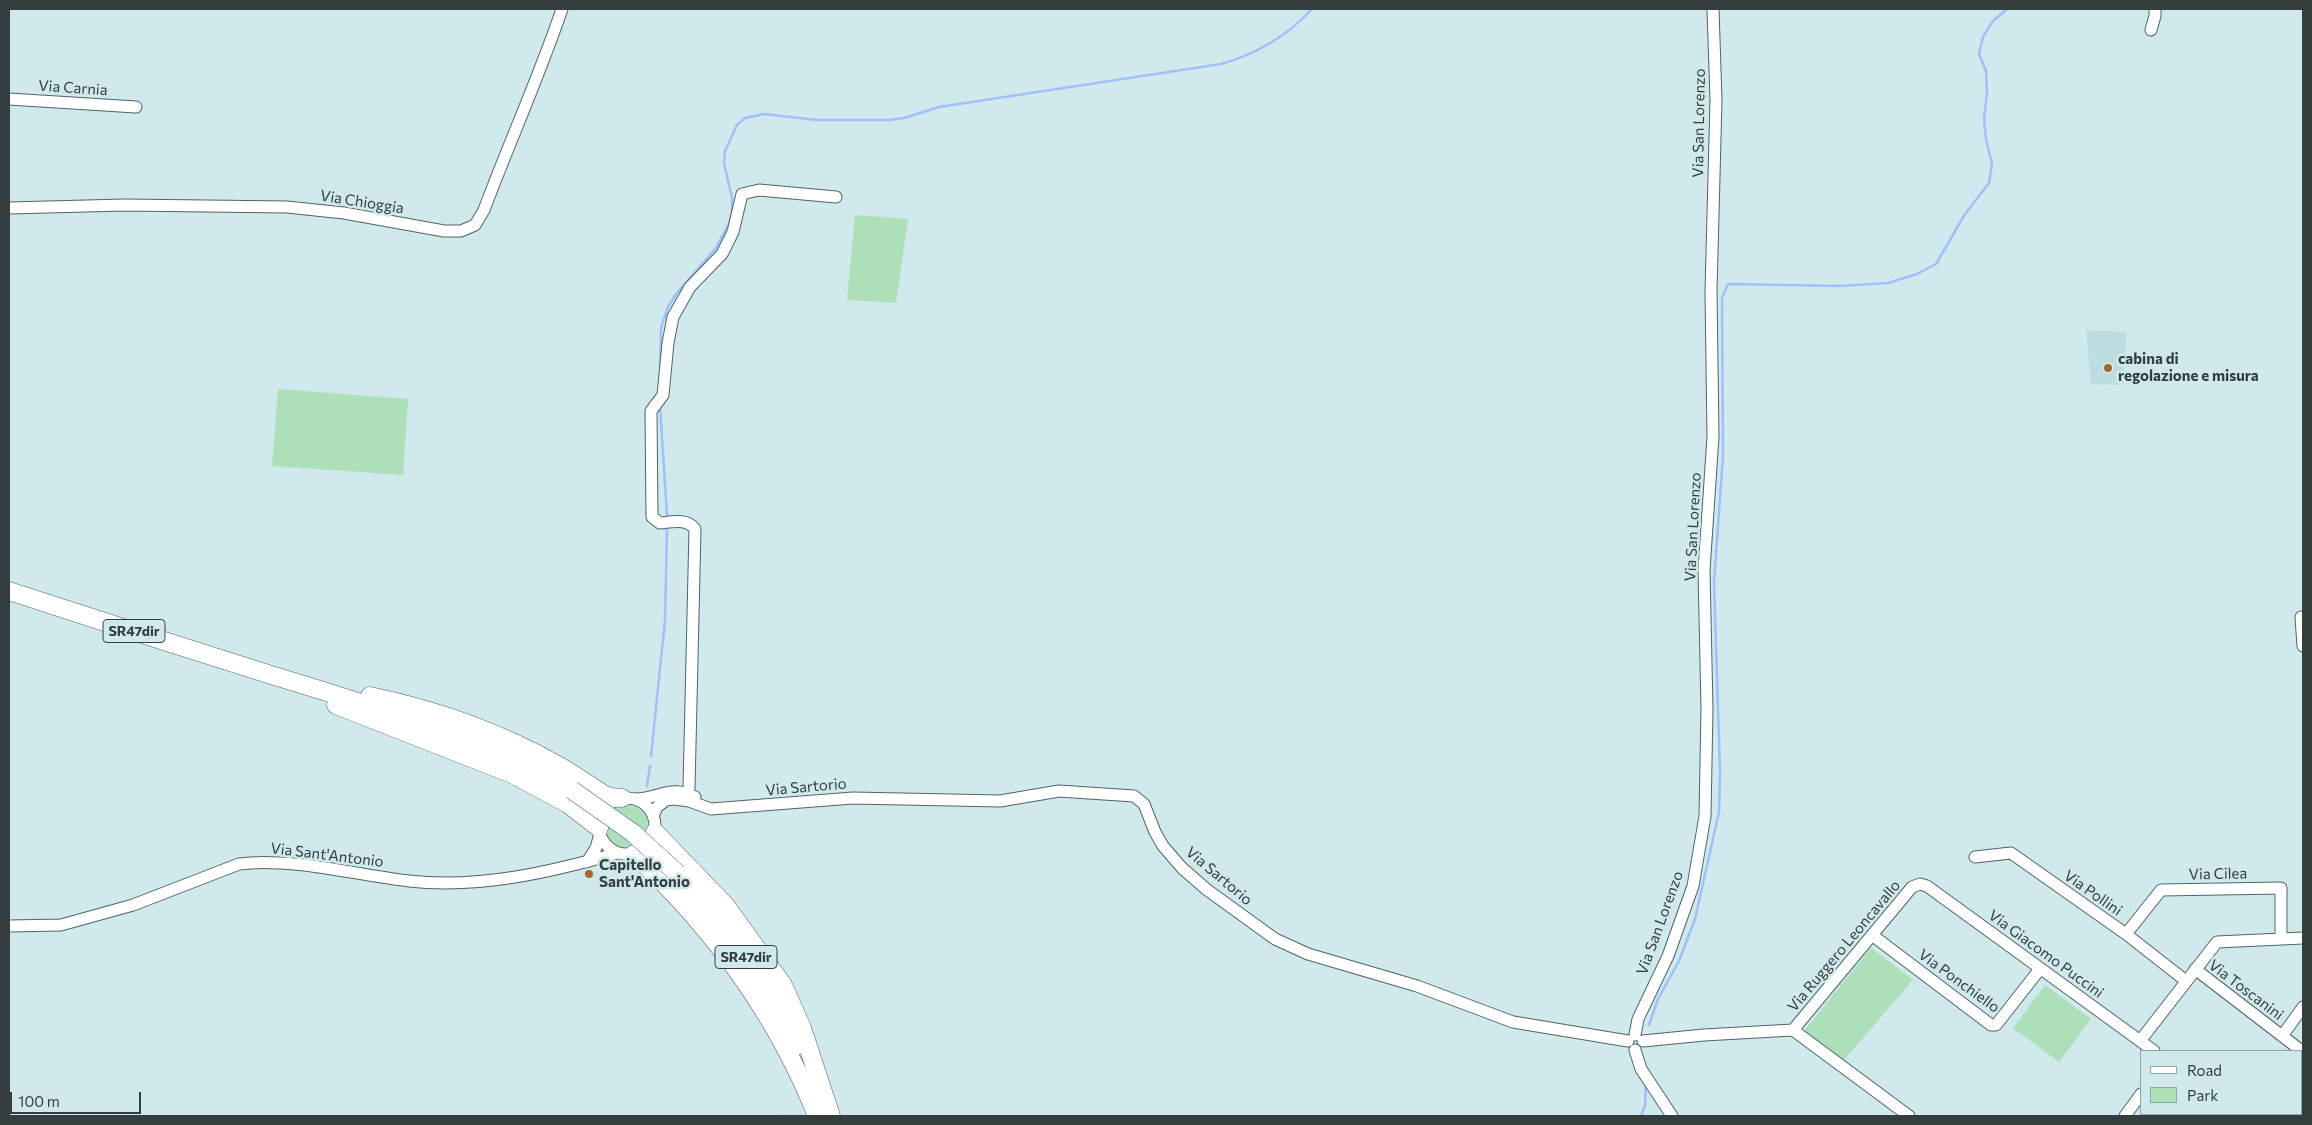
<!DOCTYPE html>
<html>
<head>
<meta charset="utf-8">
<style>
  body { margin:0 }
  #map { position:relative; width:2312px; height:1125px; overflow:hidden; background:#d0e9ec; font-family:Commissioner,sans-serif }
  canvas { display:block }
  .frame { position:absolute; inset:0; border:10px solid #343e3f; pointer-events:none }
  .legend { position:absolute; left:2140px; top:1050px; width:162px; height:65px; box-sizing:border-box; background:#d0e9ec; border:1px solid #92a5a7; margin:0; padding:6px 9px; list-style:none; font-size:15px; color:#343e3f }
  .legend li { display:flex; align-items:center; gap:10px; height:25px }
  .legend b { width:25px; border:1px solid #92a5a7 }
  .scale { position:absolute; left:10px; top:1092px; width:131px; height:22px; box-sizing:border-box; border:2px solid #343e3f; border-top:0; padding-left:6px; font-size:15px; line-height:18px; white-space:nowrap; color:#343e3f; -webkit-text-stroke:4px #d0e9ec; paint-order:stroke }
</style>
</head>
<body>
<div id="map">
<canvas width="2312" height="1125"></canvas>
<div class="frame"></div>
<ul class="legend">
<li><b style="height:6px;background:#fff"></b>Road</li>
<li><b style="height:14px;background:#ade0b8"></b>Park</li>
</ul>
<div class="scale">100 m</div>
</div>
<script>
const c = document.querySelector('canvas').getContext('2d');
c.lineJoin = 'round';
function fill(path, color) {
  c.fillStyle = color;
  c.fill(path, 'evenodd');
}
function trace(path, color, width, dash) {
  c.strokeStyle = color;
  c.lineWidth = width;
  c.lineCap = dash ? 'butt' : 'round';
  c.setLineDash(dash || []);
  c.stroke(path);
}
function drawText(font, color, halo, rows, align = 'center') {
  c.font = font + ' Commissioner,sans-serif';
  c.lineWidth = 5;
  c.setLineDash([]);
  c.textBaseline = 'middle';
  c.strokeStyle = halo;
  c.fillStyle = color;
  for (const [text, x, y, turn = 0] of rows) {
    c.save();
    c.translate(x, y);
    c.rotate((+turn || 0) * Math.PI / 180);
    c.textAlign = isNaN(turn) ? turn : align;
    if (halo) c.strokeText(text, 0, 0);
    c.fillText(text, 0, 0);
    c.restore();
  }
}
const built = new Path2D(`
  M2086 330 2126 332 2124 385 2091 384Z`);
const green = new Path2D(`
  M855 215 908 219 896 303 847 300Z
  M278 389 408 399 403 475 272 466Z
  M606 826a21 21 0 1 1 42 0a21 21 0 1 1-42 0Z
  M1871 948 1913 980 1844 1060 1804 1031Z
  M2045 985 2091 1019 2059 1062 2013 1028Z`);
const stream = new Path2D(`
  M660 374 661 328 668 307 676 294 716 248 729 223 732 212V198L724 163 725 151 737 125 745 118 764 114 817 120H889L904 118 939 107 1221 64C1257 54 1287 36 1312 9
  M660 406 667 515
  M651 756 665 620 667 530
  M647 786 650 766
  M1649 1025 1658 999 1679 961 1695 919 1719 812 1720 772 1714 582 1723 456 1722 298 1728 284 1840 286 1888 283 1917 274 1936 264 1965 214 1989 183 1992 164 1986 139 1984 119 1987 93 1986 71 1979 54 1983 37 1993 21 2007 9
  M779 1116H802
  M1641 1116 1645 1105 1646 1084`);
const minor = new Path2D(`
  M2151 30 2155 16V9
  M9 99 136 107
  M9 208 125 205 287 207 344 213 444 231H461L475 225 484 210C509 143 539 77 562 9
  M2301 617 2303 646
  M599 826a28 28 0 1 1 56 0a28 28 0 1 1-56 0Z
  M636 799C659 799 670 784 695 797
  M685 800 689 788 695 529C687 518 672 522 660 523L652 517 651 411 663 395 668 343 673 317 690 287 722 254 733 232 742 194 759 190 836 197
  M653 816 657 807 666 800 674 799 689 801 711 809 853 798 1000 801 1059 791 1134 796 1144 804 1155 832 1163 846 1182 868 1206 889 1275 939 1308 954 1417 986 1513 1022 1628 1041
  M1975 857 2011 853 2126 934 2186 981
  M587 862 596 848 600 834
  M9 926 61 925 133 905 239 864C289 857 357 875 409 881 479 889 551 872 618 853
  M2126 934 2161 890 2281 888V939
  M1872 935 1991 1025H1996L2040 969
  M2195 969 2303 1052
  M1793 1030 1909 1116
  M1635 1035 1638 1019 1668 956 1693 886 1705 816 1707 709 1704 570 1713 437 1711 291 1716 100 1713 9
  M2282 1036 2303 1007
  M1643 1041 1704 1035 1793 1030 1912 887 1920 884 1927 886 2154 1051
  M2140 1041 2217 942 2303 938
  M1635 1050 1641 1069 1672 1116
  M2301 1079 2303 1076
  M2233 1114 2237 1116
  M2125 1116 2141 1094
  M2272 1116 2274 1114`);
const highway = new Path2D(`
  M9 591C95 619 182 647 268 674 372 706 477 736 572 790
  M370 696C437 710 502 733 561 767 575 775 589 785 603 794L610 797 622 798
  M336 705 512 774 568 804 599 828
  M655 832 726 906 783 985 802 1028 831 1116
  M634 854C713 928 777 1015 817 1116
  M678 874C726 926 767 981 796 1046`);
const highwayBridge = new Path2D(`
  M572 790 633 833 678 874`);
const markers = [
  [2108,368,5,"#a26a26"],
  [589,874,5,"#a26a26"]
];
const shields = [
  [134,631,62],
  [746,957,62]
];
const shieldNames = [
  ["SR47dir",134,631],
  ["SR47dir",746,957]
];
const streetNames = [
  ["Via Carnia",73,88,4],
  ["Via San Lorenzo",1699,123,-89],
  ["Via Chioggia",362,202,9],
  ["Via San Lorenzo",1693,527,-87],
  ["Via Sartorio",806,787,-5],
  ["Via Sant'Antonio",327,855,7],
  ["Via Cilea",2218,874,-1],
  ["Via Sartorio",1219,876,40],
  ["Via Pollini",2093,893,35],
  ["Via San Lorenzo",1660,923,-70],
  ["Via Ruggero Leoncavallo",1844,946,-50],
  ["Via Giacomo Puccini",2046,954,36],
  ["Via Ponchiello",1959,981,36],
  ["Via Toscanini",2246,990,37]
];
const poiNames = [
  ["cabina di",2118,359],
  ["regolazione e misura",2118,376],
  ["Capitello",599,865],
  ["Sant'Antonio",599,882]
];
fill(built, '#bcdde2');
fill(green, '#ade0b8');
trace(stream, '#9fbffd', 2.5);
trace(minor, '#4e6467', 13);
trace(highway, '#4e6467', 19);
trace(minor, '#fff', 11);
trace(highway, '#fff', 18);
trace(highwayBridge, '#4e6467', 19, []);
trace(highwayBridge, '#fff', 18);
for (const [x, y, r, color] of markers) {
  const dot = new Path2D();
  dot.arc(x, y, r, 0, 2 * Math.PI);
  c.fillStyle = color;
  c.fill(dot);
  trace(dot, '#d0e9ec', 2);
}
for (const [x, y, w] of shields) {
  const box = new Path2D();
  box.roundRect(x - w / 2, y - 11.5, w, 23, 4);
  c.fillStyle = '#d0e9ec';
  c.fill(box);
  trace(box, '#343e3f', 1);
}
drawText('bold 14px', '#343e3f', null, shieldNames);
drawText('15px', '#343e3f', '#d0e9ec', streetNames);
drawText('bold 15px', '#343e3f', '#d0e9ec', poiNames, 'left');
</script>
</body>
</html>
